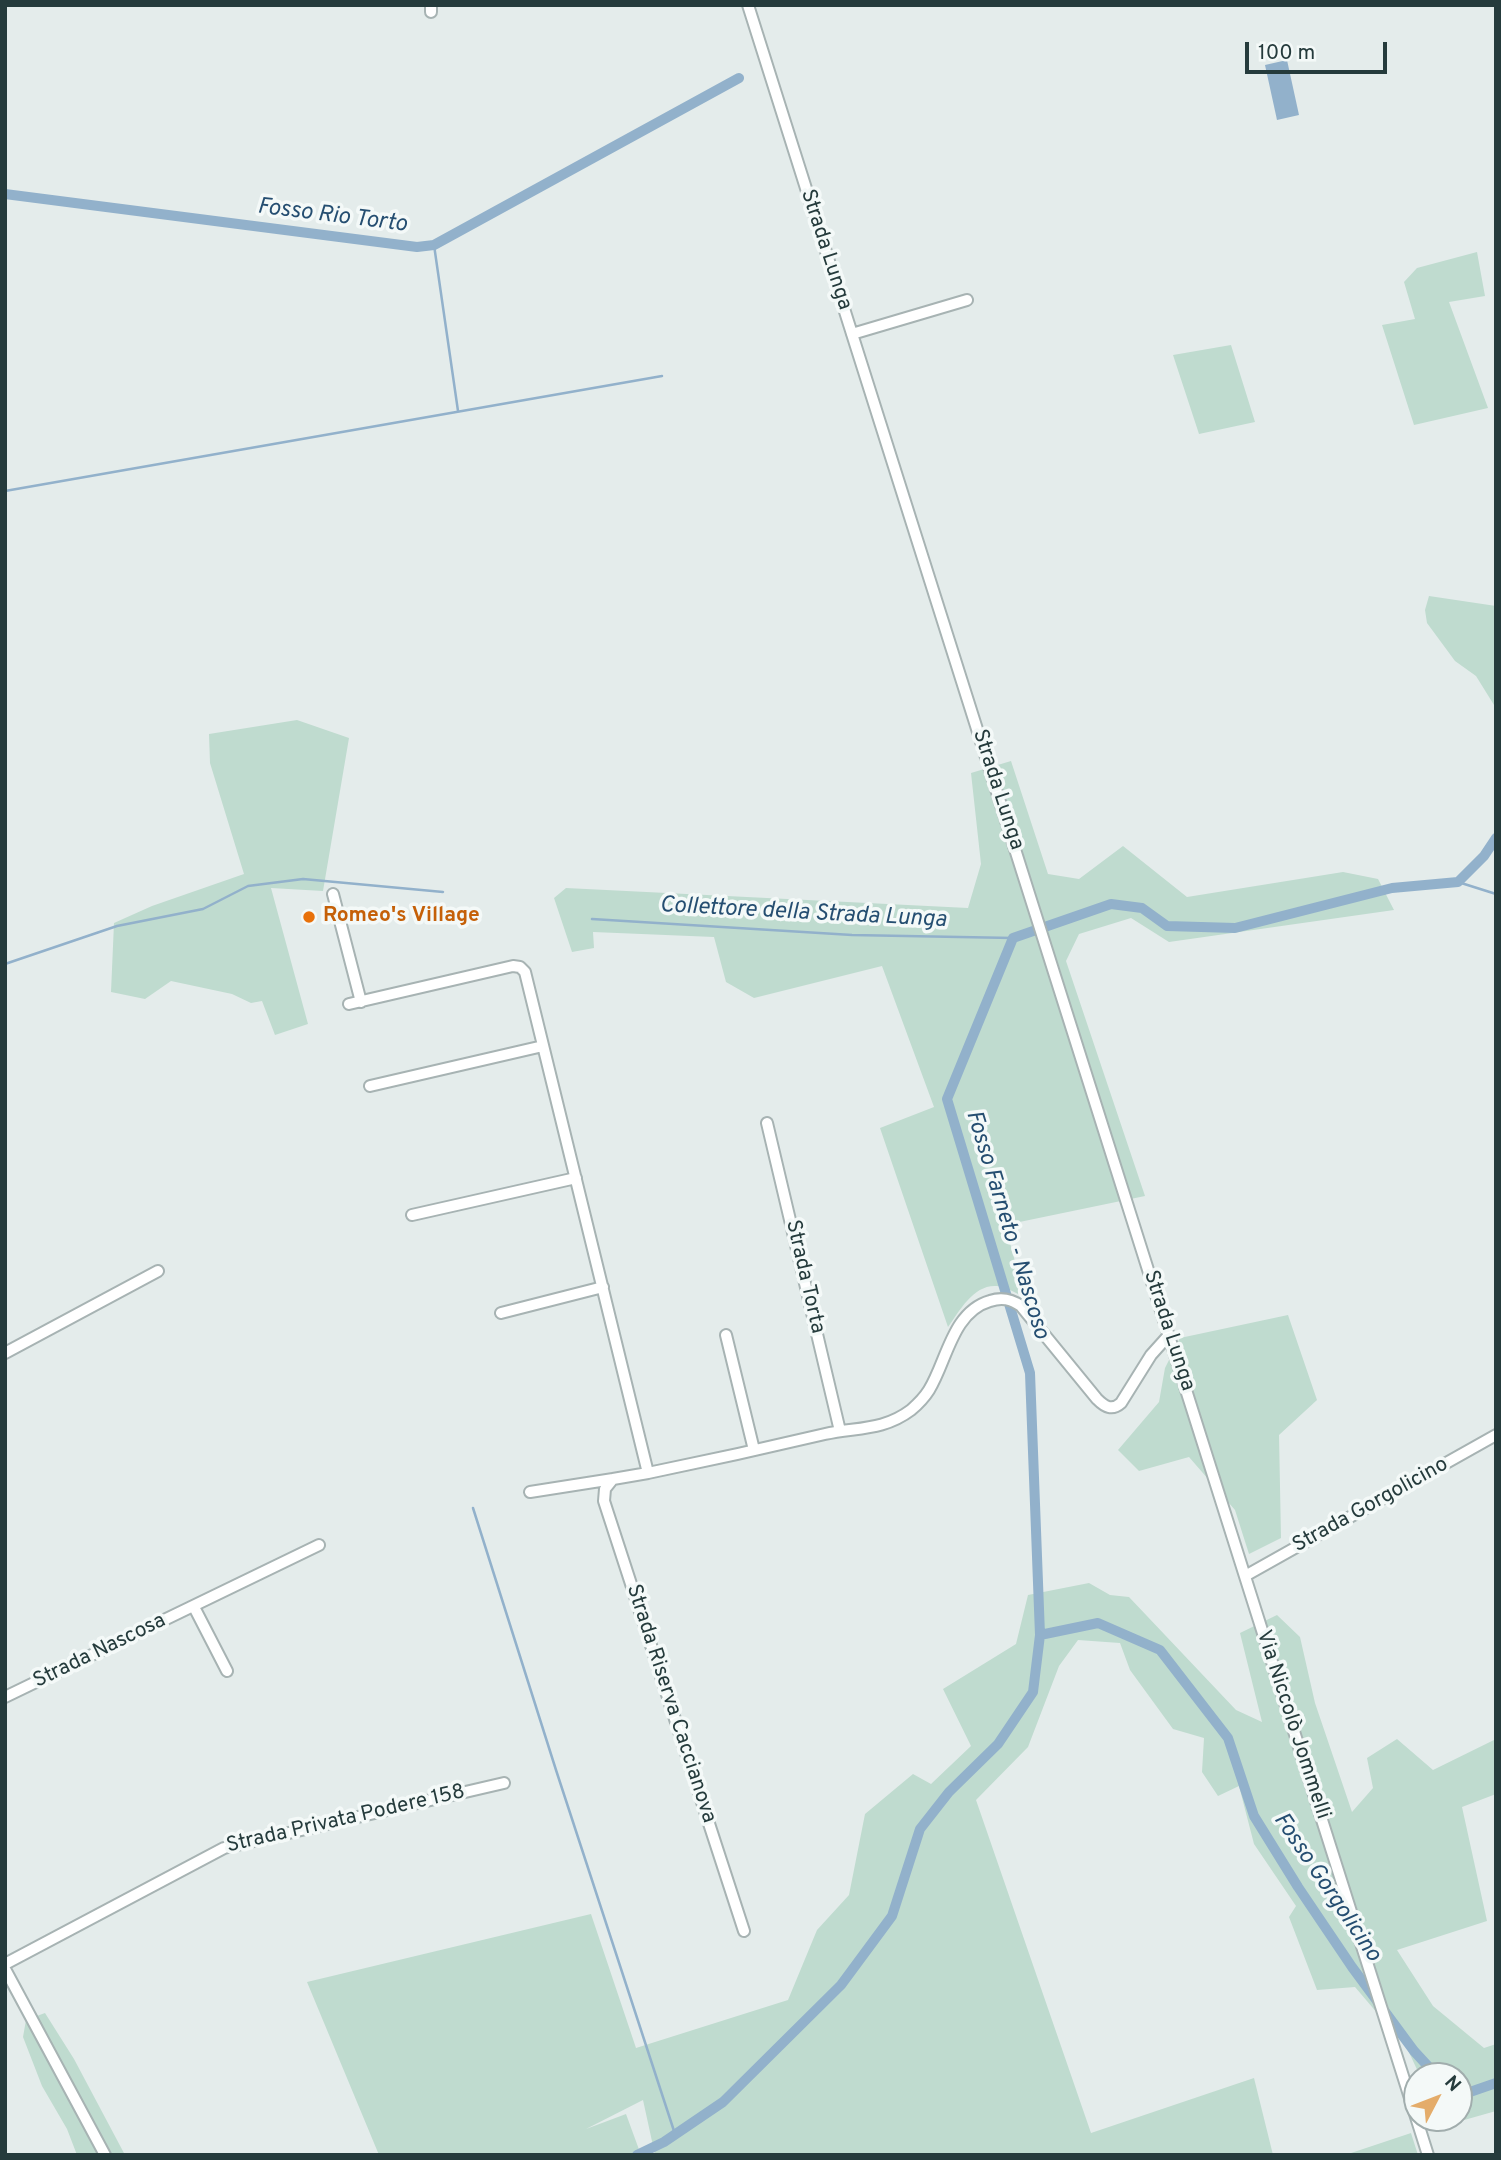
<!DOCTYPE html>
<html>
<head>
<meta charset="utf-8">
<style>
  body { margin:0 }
  #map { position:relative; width:1501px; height:2160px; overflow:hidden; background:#e4eceb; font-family:Overpass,sans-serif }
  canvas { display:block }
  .frame { position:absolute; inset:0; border:7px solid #253b3c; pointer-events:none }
  .north { position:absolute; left:1403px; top:2062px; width:70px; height:70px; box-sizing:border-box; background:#f4f9f8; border:2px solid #a1adad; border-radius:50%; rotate:48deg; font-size:19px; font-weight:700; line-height:28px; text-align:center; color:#253b3c }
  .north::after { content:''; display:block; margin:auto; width:24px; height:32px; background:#e4ac6a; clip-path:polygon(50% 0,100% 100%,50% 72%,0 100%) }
  .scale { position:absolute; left:1245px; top:42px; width:142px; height:32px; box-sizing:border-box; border:4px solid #253b3c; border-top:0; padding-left:9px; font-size:21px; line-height:24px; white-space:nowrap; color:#253b3c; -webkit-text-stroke:5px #f4f9f8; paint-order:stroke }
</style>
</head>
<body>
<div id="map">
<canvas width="1501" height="2160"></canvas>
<div class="frame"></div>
<div class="north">N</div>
<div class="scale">100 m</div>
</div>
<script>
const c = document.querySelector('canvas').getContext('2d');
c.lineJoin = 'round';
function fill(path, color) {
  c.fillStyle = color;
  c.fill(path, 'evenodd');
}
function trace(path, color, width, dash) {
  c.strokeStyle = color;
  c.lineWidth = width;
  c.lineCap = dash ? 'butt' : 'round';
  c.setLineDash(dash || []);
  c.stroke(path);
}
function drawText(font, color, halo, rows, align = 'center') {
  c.font = font + ' Overpass,sans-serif';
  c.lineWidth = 7;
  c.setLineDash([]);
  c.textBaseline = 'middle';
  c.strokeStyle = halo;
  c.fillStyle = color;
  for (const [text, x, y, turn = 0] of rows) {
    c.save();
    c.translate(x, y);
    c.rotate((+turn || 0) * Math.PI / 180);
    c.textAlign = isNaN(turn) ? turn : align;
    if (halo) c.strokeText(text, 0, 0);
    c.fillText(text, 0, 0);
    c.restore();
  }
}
const green = new Path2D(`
  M1477 252 1485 296 1449 302 1488 408 1414 425 1382 325 1415 319 1404 282 1417 268Z
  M1231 345 1255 422 1199 434 1173 355Z
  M1429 596 1496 606V705H1494L1476 676 1455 661 1427 623 1425 610Z
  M297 720 349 738 323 891 271 888 308 1024 275 1035 262 1001 251 1003 232 994 171 981 145 999 111 992 114 923 152 906 244 874 210 763 209 734Z
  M1011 761 1048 874 1079 879 1123 846 1187 897 1343 872 1378 879 1394 910 1169 942 1131 918 1079 934 1066 961 1145 1196 1005 1225 1021 1283 1018 1294C1012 1291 1004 1286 997 1286 974 1284 960 1310 948 1327L880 1128 934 1107 882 966 754 998 726 982 714 937 593 932 594 948 572 952 554 898 566 888 968 908 981 864 971 773Z
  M1288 1315 1317 1400 1279 1435 1281 1538 1249 1554 1235 1510 1189 1457 1139 1471 1118 1450 1159 1402 1165 1368 1180 1338Z
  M1089 1583 1110 1595 1129 1597 1236 1710 1262 1722 1240 1633 1277 1615 1300 1637 1315 1703 1352 1812 1373 1788 1367 1758 1397 1739 1433 1770 1496 1739V1794L1462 1807 1487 1921 1397 1950 1433 2006 1484 2048 1496 2044V2111L1443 2126 1439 2118H1459V2076H1420L1407 2048 1355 1987 1317 1990 1289 1917 1296 1906 1254 1844 1239 1786 1218 1796 1202 1772 1204 1738 1173 1729 1130 1670 1120 1643 1078 1640 1059 1666 1028 1747 976 1800 1091 2133 1254 2078 1273 2155H655L643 2100 586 2129 626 2114 641 2155H379L307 1982 591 1914 636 2048 788 2000 817 1930 849 1895 865 1814 913 1774 931 1784 971 1746 943 1689 1016 1644 1028 1595Z
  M45 2013 74 2059 125 2155H77L67 2129 42 2086 23 2037 26 2020Z
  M1411 2133 1418 2155H1345Z`);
const water = new Path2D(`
  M1287 60 1299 115 1277 120 1265 65Z`);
const stream = new Path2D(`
  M434 245 458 411
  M5 491 662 376
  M1458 882 1496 894
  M592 919 852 935 1013 938
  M5 964 117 926 203 909 248 886 303 879 443 892
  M473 1508 556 1770 675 2134`);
const canal = new Path2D(`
  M5 194 417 247 434 245 739 78
  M1040 1635 1030 1373 947 1099 1013 938 1111 904 1142 908 1167 926 1235 928 1392 888 1458 882 1484 856 1496 838
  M1459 2086 1470 2092 1496 2083
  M637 2155 664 2142 723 2102 841 1985 892 1916 920 1829 949 1792 998 1744 1033 1692 1040 1635 1098 1623 1160 1650 1228 1738 1254 1816 1298 1887 1352 1967 1414 2051 1437 2076`);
const minor = new Path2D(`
  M748 5 1428 2155
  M431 12V5
  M852 334 967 300
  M333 894 361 1002
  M349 1004 513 966 520 967 525 972 648 1473C707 1461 766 1448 825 1434 857 1427 883 1431 911 1410 918 1404 924 1398 929 1390 947 1361 952 1312 990 1301 1002 1297 1011 1299 1021 1306L1097 1399C1105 1407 1112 1411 1121 1403L1151 1355 1169 1335
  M370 1086 543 1046
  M767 1123 840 1431
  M412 1215 576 1178
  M501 1313 603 1287
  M726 1335 754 1450
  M5 1353 158 1271
  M648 1473 613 1479 605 1489 604 1501 744 1931
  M530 1492 613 1479
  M1245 1576 1496 1435
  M194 1607 227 1671
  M5 1697 319 1545
  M5 1964 224 1848 504 1783
  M5 1969 105 2155`);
const markers = [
  [309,917,7,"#e8710a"]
];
const streetNames = [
  ["Strada Lunga",825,250,72],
  ["Strada Lunga",997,790,72],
  ["Strada Torta",804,1277,77],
  ["Strada Lunga",1168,1331,72],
  ["Strada Gorgolicino",1371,1506,-29],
  ["Strada Nascosa",100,1652,-26],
  ["Strada Riserva Caccianova",670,1704,72],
  ["Via Niccolò Jommelli",1292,1725,72],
  ["Strada Privata Podere 158",346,1820,-13]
];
const foodNames = [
  ["Romeo's Village",323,917]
];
const waterNames = [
  ["Fosso Rio Torto",332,217,7],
  ["Collettore della Strada Lunga",803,914,3],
  ["Fosso Farneto - Nascoso",1006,1225,73],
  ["Fosso Gorgolicino",1326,1888,56]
];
fill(green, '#bfdbcf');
fill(water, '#92b1cb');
trace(stream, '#92b1cb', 2.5);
trace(canal, '#92b1cb', 10);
trace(minor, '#a7b3b3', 14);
trace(minor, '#fff', 10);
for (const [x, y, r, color] of markers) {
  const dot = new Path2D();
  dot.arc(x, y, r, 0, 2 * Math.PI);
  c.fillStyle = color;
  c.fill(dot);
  trace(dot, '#f4f9f8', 2.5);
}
drawText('21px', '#253b3c', '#f4f9f8', streetNames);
drawText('bold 21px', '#c56008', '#f4f9f8', foodNames, 'left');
drawText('italic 23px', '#254e71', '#f4f9f8', waterNames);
</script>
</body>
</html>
